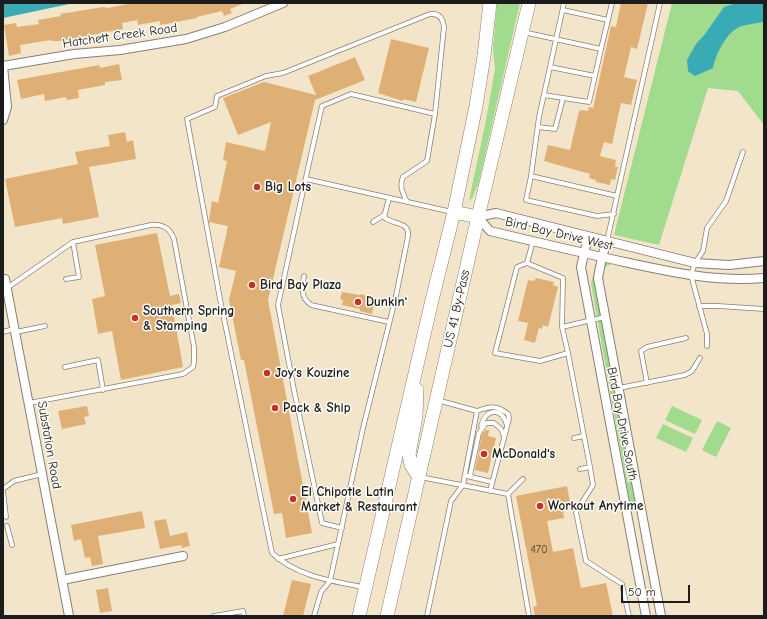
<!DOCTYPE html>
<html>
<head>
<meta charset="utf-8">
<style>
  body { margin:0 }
  #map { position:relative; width:767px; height:619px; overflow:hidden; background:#f3e5ca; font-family:"Comic Neue",sans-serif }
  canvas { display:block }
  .frame { position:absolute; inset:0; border:4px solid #1c1c1c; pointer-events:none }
  .scale { position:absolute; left:621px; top:585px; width:69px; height:18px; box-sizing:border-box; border:2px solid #1c1c1c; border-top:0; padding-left:5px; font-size:12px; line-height:14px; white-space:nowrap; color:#1c1c1c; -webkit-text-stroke:3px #fdfcf7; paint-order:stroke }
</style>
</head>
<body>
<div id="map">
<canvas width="767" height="619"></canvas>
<div class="frame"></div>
<div class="scale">50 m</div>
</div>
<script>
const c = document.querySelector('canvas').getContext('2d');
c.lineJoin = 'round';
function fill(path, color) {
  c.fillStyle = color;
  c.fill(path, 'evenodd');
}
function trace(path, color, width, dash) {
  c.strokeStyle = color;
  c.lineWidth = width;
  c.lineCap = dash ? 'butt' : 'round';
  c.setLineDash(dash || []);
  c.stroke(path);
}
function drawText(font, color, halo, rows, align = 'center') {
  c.font = font + ' "Comic Neue",sans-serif';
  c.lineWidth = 3;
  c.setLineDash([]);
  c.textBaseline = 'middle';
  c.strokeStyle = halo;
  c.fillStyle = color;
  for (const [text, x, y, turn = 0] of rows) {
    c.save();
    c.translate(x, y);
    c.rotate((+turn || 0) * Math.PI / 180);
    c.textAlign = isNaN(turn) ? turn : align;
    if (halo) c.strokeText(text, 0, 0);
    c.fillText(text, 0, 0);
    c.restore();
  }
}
const green = new Path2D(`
  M497 3H520L479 181 472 199 469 200 486 120 495 69 493 49Z
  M672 3H764V125L738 91 708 88 659 245 614 235Z
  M599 251 641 268 616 262 605 267 601 281 645 506 631 508 591 284Z
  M672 406 702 420 695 434 665 420Z
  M717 421 731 428 716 457 702 450Z
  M663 424 693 438 686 452 656 438Z`);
const water = new Path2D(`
  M3 3H74L3 18Z
  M736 3H764V22C757 23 749 24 742 26 727 30 716 54 713 68L695 76 688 71 687 60 696 44 705 34 724 7Z`);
const building = new Path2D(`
  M132 3H245L230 9 232 13 224 16 222 11 197 17V18L160 25V21L138 25 137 20 122 23 123 29 60 41H51V40L20 45 21 53 9 56 4 25 16 23 17 27 39 24 38 20 61 16 60 14 103 7 108 8Z
  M621 3H648L637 49 631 47 624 77 637 80 631 105 621 103 612 144 604 142 600 156 616 160 615 167H618L615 180 611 179 610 185 596 182V180L589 178 590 174 544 161 548 145 570 150 579 111 582 110 588 111 589 107 593 108 611 26 616 27Z
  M391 39 429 48 416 102 403 99V101L378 93Z
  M355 57 365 80 315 100 268 300 312 533 286 538 282 513 274 514 244 360H241L229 300 236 271 219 267 228 226 209 222V220L212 201 218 203 227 161 223 160 226 142 265 151 271 122 238 135 223 98 264 82 316 95 308 76Z
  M119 64 122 80 105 82V85L78 90 79 98 67 100 66 97 45 101 44 94 21 99 17 80 99 65 100 68Z
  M125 132 127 142 133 140 136 159 89 167 99 217 63 224 62 218 15 227 5 179 78 164 75 152 110 146 108 135Z
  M157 233 170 296 179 294 181 303 172 305 183 367 121 380 112 331 98 334 92 299 105 296 95 245Z
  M536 278 554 282 553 285 558 287 548 327 543 325 542 329 539 328 535 343 524 340 528 323 518 321 528 280 534 281Z
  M342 292 360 295 361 294 375 299 372 314 360 311V309L342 305 343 300 340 299Z
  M87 406 89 416 84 417 86 424 62 429 58 411Z
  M486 430H489L488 436 496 438 488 473 475 470 482 434Z
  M567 486 570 502 562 503 564 518 547 521 553 552 573 548 581 588 606 583 613 616H535L533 607 537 606 516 496Z
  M142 511 145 528 98 536 103 564 92 566 90 557 85 558 81 539 74 541 71 525Z
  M166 519 170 536 187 532 190 546 182 548 181 545 160 549 154 521Z
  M292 580 311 584 303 616H283Z
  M108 588 112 611 100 613 96 590Z`);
const lane = new Path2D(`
  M564 3 539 117 531 176 526 200 597 216 614 214
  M563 10 608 20
  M523 32 601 49 612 3
  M550 67 595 76
  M544 95 589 102 601 49
  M538 127 555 129 563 98
  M531 176 617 196
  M306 179 452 212
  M373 222 384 215
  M607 241 660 3
  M527 263 533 241
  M304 276C302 287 300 297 311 305L389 322
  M7 288 73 242 79 277 66 279
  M699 306H718L764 309
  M562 327 568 353 540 361 495 353 517 267 527 263 563 278 562 327 605 317
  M3 332 14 329
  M16 332 45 326
  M707 346V334L691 275 695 263 703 251 707 228 726 201 743 152
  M568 353 584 436
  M65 367 98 360 103 390
  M647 383 641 351 647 347 686 338
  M619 388 685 375 692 371 700 358
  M437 400 477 411
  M29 403 183 374 193 367 194 362V347L174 239C170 228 163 224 151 225L73 242
  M481 426C486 409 501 406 507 425
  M574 438 584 436 590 467 580 469
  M590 467 593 485 576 512 586 561 622 584 629 616
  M467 476 492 482
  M470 476 479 433 486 423H494L501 429 504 436
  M420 477 508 494 529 616
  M3 489 14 481 42 474
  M3 491 6 517
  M508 494 523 479
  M7 526 12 545
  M342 528 322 523 294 390 278 305 310 159 322 106 351 94 435 114
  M278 559 338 544
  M363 587C332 581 296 576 272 553L220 299 187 119 215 107 217 96 266 76 283 73 430 14C439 13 443 18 444 27L435 114 427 161 403 177C399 187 403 193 407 202
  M214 616 243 611 244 616
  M314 616 321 592 330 581 363 428 396 296 408 236C410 221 392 225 384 217L389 198
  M427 616 451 501 463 485 477 411C490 406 497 405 508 414L509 419 490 491`);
const street = new Path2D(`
  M3 66 74 54 120 50 186 39 225 27 283 3
  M3 120 7 107 3 66
  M588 237 581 267 646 616
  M607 241 602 257 598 278 661 616
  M764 261 729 265 695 263 496 213 478 217 490 231C536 242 583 253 629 263 675 273 717 282 764 278
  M5 279 69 616
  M62 580 183 556`);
const primary = new Path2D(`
  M454 212 478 217
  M417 390 416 416 409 454 411 465 419 477
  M359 616 432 300 454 212 476 106 484 56 490 3
  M387 616 478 217 529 3`);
const markers = [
  [257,187,4,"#c8321e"],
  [252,285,4,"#c8321e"],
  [358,302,4,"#c8321e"],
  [135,318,4,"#c8321e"],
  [267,373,4,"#c8321e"],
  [275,408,4,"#c8321e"],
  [484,454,4,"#c8321e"],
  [293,499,4,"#c8321e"],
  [540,506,4,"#c8321e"]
];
const numberNames = [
  ["470",539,550]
];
const streetNames = [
  ["Hatchett Creek Road",120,36,-8],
  ["Bird Bay Drive West",559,234,13],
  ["US 41 By-Pass",457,309,-77],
  ["Bird Bay Drive South",622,424,79],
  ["Substation Road",49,445,80]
];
const poiNames = [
  ["Big Lots",265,187],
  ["Bird Bay Plaza",260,285],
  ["Dunkin'",366,302],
  ["Southern Spring",143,311],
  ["& Stamping",143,326],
  ["Joy's Kouzine",275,373],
  ["Pack & Ship",283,408],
  ["McDonald's",492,454],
  ["El Chipotle Latin",301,492],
  ["Market & Restaurant",301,507],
  ["Workout Anytime",548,506]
];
fill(green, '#a1db8d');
fill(water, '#39abb5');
fill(building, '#dfb075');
trace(lane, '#888073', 5.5);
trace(street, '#888073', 10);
trace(primary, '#888073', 14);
trace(lane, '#fff', 4);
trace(street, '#fff', 8);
trace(primary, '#fff', 13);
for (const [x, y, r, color] of markers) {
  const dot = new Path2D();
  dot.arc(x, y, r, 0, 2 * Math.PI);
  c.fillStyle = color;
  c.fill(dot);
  trace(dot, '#fdfcf7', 1.5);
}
drawText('11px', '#4d4132', null, numberNames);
drawText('13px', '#1c1c1c', '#fdfcf7', streetNames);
drawText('bold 13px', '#1c1c1c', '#fdfcf7', poiNames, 'left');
</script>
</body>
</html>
